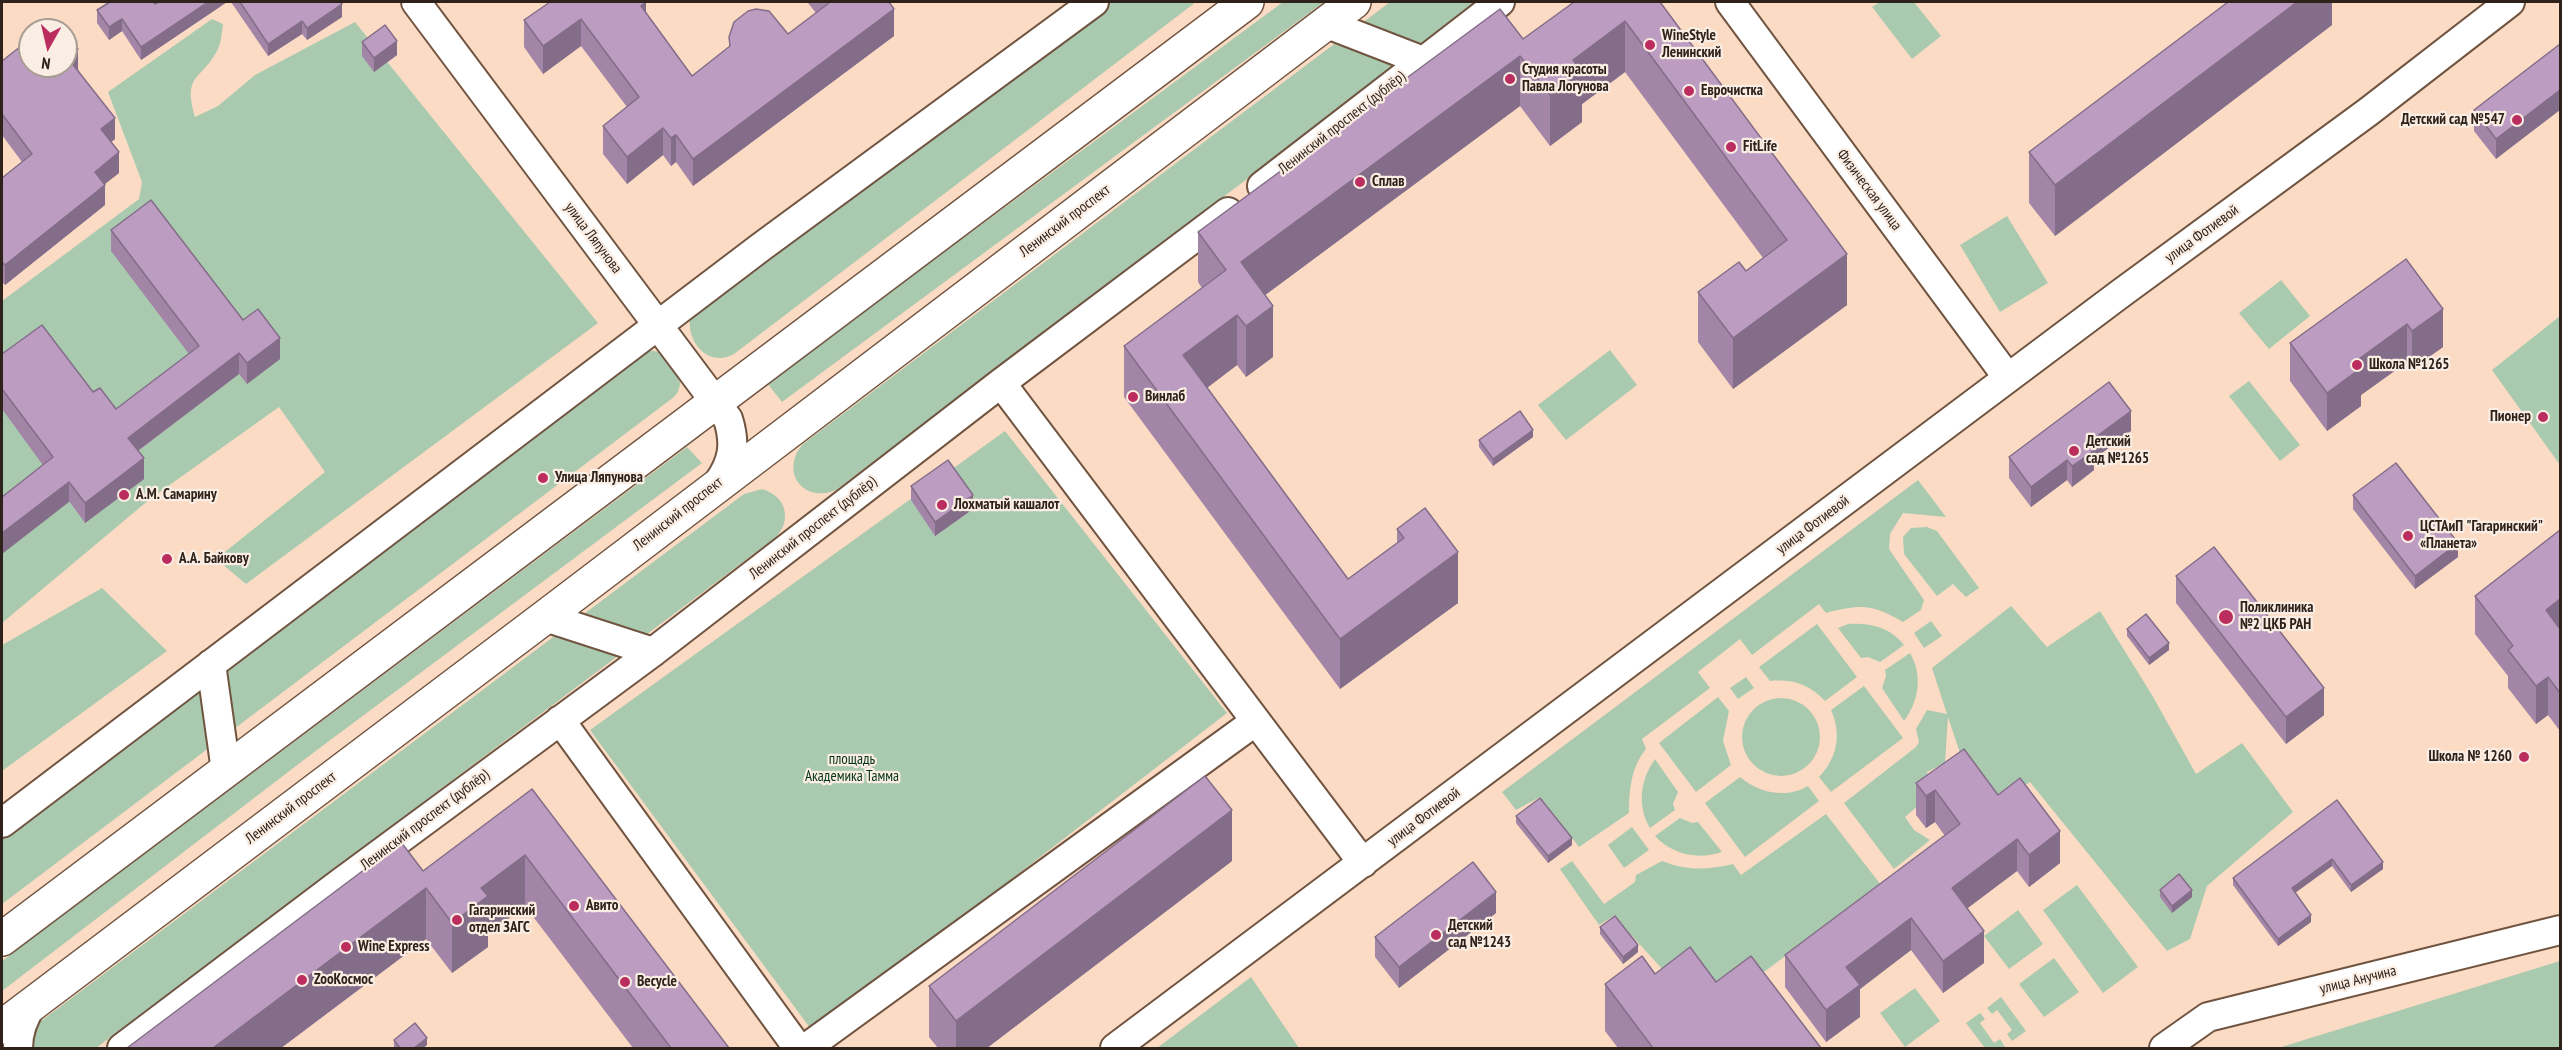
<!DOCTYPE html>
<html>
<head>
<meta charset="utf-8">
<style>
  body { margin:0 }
  #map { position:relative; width:2562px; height:1050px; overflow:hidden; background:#fcdbc4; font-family:"PT Sans Narrow",sans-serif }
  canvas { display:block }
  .frame { position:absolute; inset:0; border:3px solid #2e221a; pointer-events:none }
  .north { position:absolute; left:18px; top:18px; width:60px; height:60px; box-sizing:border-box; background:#faede3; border:2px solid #a89c93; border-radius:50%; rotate:188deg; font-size:16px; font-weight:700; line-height:24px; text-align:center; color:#2e221a }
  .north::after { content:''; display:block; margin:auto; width:21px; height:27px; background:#bb2d5e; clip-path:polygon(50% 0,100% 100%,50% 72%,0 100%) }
</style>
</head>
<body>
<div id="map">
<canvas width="2562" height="1050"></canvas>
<div class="frame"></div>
<div class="north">N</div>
</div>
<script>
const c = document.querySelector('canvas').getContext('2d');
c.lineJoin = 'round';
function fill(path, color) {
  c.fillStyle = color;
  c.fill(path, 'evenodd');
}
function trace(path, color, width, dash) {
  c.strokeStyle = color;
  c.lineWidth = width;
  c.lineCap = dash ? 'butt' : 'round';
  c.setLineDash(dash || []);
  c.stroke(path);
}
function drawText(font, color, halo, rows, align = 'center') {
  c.font = font + ' "PT Sans Narrow",sans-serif';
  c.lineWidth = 4.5;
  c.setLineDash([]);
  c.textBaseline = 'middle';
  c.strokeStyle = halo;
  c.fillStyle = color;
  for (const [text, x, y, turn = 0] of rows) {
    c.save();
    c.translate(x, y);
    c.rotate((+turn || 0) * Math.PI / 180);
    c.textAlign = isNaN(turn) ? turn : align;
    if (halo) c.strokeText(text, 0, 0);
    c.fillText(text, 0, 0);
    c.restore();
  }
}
const green = new Path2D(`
  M1099 2H1196L734 354C707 369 684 339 691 314Z
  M1283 2H1324L782 402 767 383Z
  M1390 2H1481L836 490C803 504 779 471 803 444Z
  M1880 2H1914L1941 36 1912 59 1872 7Z
  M212 19 223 24C222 32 221 44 217 51 200 82 183 73 195 117L218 106 255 75 355 22 598 323 246 584 216 559 325 472 279 407 150 499 2 623V301L139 199 142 182 108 92Z
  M2007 216 2048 283 2000 312 1960 245Z
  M2281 280 2310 316 2269 349 2239 313Z
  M2560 316V465L2492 370Z
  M647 350 665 353C674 367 688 382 674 397L2 904V835Z
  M1610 350 1637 385 1566 440 1538 405Z
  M2249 381 2300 445 2280 461 2229 396Z
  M1005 431 1227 713 813 1032 590 730Z
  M687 447 702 463 313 753 2 991V961Z
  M1918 480 1946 517 1903 513 1890 534 1889 549 1924 600 1921 610 1903 622C1872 604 1861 604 1826 613L1819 604 1752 655 1740 639 1698 672 1710 688 1642 739 1646 749C1631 767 1629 791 1629 813L1579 847 1540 797 1516 810 1502 792Z
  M762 489C786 496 793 520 775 538L96 1048H25L29 1030 744 494Z
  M1927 527 1937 531 1979 588 1966 597 1953 584 1937 596 1904 554 1903 537 1911 528Z
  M102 588 167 651 2 771V645Z
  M2011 606 2047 647 2100 611 2152 695 2196 774 2242 743 2293 812 2207 886 2190 939 2167 951 2030 782 1991 806 1961 756 1948 717 1945 763 1927 772 1933 793 1905 817 1914 830 1930 840 1894 869 1844 803 1916 747 1919 742 1916 729 1927 710 1947 714 1932 668Z
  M1931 621 1942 636 1924 648 1914 633Z
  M1817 624 1857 677 1825 701C1809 684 1792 679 1770 681L1759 667Z
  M1848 624C1870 623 1890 627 1904 645L1880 662 1868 657 1861 658 1838 628Z
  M1910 653C1923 675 1919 701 1904 721L1882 688 1886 676 1885 670Z
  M1746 677 1754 688 1738 699 1730 688Z
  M1864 686 1903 738 1831 792 1819 777C1837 758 1842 735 1831 710Z
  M1718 697 1729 711 1723 741 1731 765 1696 792 1659 743Z
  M1742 737a39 39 0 1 1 78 0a39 39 0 1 1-78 0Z
  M1655 759 1678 792 1673 804 1675 810 1650 828C1637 806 1640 780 1655 759Z
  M1740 777C1759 793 1786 799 1808 786L1819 801 1745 857 1705 803Z
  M1826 814 1881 885 1733 995 1663 970 1614 916 1599 925 1560 869 1572 861 1604 904 1635 882 1636 875 1662 861C1687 871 1707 870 1733 864L1741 875Z
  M1680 818 1692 823 1698 822 1722 852C1698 860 1673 855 1655 836Z
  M1632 827 1649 850 1624 868 1608 845Z
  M2077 885 2138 967 2103 993 2043 910Z
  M2018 910 2043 944 2009 969 1984 936Z
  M2054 958 2079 992 2044 1017 2019 984Z
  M2560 961V1048H2278Z
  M1251 977 1299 1048H1157Z
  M1915 988 1940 1021 1905 1047 1880 1013Z
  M2001 997 2026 1031 2012 1041 2007 1034 2012 1030 1997 1010 1992 1014 1987 1008Z
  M1980 1013 1985 1019 1980 1023 1994 1043 2000 1039 2005 1047 1985 1048 1966 1023Z`);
const minor = new Path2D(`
  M416 2 728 419C736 444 733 462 718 483
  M1730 2 2008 378
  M1325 23 1423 61
  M1262 186 1500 2
  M1001 383 1363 863
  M545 617 653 652
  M211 664 226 771
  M560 720 798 1048
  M2 823 761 247 1094 2
  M18 1048C18 1031 23 1018 33 1003
  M122 1048 339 884 653 652 1001 383 1228 212
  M806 1048 1256 721
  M1115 1048 2120 294 2368 112 2510 2
  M2164 1048 2208 1017 2560 930`);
const major = new Path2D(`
  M2 939 1247 2
  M2 1027 545 617 1354 2`);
const wall = new Path2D(`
  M159 2H227L141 60 122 31 109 40 97 23V10L155 4Z
  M231 2H340L342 17 307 40 302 34 268 56Z
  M646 2V13L692 76 729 47V37L788 34 816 13 808 3V2H889L894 36 693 186 676 162 671 166 663 155 627 184 603 154V126L627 107 581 46 543 74 524 47V20Z
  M1660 2 1847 305 1733 389 1698 342V292L1746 271 1763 258 1625 72 1582 104V122L1550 146 1520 106 1265 295 1273 357 1246 377 1237 365 1207 388 1348 579 1397 543V529L1458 603 1340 689 1124 397V346L1202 288 1198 282V232L1523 39Z
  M2332 2V25L2055 236 2029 203V152Z
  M362 42 397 55 374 72 362 56Z
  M2560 44 2496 159 2474 131V110Z
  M2 61 78 69 115 139 111 142 119 173 104 184 105 205 5 285 3 283 2 285V178L22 162 2 135Z
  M111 230 243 320 280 359 247 384 239 374 138 451 144 479 85 523 2 409V354L93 392 116 409 189 354 111 251Z
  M2406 259 2443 347 2412 369 2407 362 2361 395V406L2327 431 2290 381V343Z
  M2131 431 2094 459V470L2084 478 2072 487 2067 480 2031 507 2009 478V457Z
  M1533 437 1493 466 1479 447V440Z
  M911 486 973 509 935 536 911 500Z
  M2353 495 2458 557 2415 589 2353 509Z
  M2560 530V731L2548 715 2536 724 2508 688V676L2475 634V596Z
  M2176 576 2324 715 2286 744 2176 603Z
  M2127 629 2169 650 2149 665 2127 636Z
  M1916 783 1998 795 2060 863 2029 887 2017 871 1967 908 1984 963 1943 993 1911 950 1860 989V1017L1826 1042 1785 987V955L1945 836 1935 822 1926 828 1916 815Z
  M532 789 729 1048H633L525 906 488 934V947L452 973 426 939 281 1048H127L423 871Z
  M2337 800 2383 869 2351 892 2332 866 2295 893 2311 922 2278 946 2233 885V878Z
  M1516 816 1572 845 1548 863 1516 823Z
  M1232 861 987 1048H938L929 1037V986Z
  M2160 890 2192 897 2172 913 2160 897Z
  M1496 913 1399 988 1375 957V937Z
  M1600 927 1638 952 1623 964 1600 934Z
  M1655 974 1716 982 1821 1048H1618L1605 1031V984Z
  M394 1040 427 1045 423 1048H394Z`);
const shadedWall = new Path2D(`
  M208 2H227L141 60V47Z
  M633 2H647H646V30Z
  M2297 2H2332V25L2055 236V185Z
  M342 4V17L307 40V28Z
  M894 9V36L693 186V159Z
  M122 19V31L109 40V27Z
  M581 19V46L543 74V46Z
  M302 21V34L268 56V44Z
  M1625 21V72L1582 104V122L1550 146V95L1573 60Z
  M397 41V55L374 72V58Z
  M78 49V69L67 77V57Z
  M1520 56V106L1241 313V262Z
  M2560 90V110L2496 159V139Z
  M115 118V139L101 150V129Z
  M663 128V155L627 184V157Z
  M676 135V162L671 166V138Z
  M119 152V173L95 192V172Z
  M105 185V205L5 285V265Z
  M1847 254V305L1733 389V338Z
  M3 263V283L2 285V264Z
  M1273 306V357L1246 377V326Z
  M2443 309V347L2412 369V331Z
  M1237 315V365L1183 406V355Z
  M2407 324V362L2361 395V406L2327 431V393L2356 361Z
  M280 338V359L247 384V363Z
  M239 353V374L128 458V438Z
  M2131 411V431L2094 459V470L2072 487V466L2089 442Z
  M1533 430V437L1493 466V459Z
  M144 458V479L85 523V503Z
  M2067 460V480L2031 507V487Z
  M69 482V502L2 554V533Z
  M973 495V509L935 536V522Z
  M2458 543V557L2415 589V576Z
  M1458 552V603L1340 689V639Z
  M2560 599V637L2546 610Z
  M2169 643V650L2149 665V658Z
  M2548 677V715L2536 724V686Z
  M2324 688V715L2286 744V717Z
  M1935 790V822L1926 828V796Z
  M1232 810V861L987 1048H956V1021Z
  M2060 831V863L2029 887V855Z
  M1572 838V845L1548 863V856Z
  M2017 839V871L1952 920V888Z
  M525 855V906L488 934V947L452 973V923L481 888Z
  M2332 859V866L2292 895V888Z
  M2383 862V869L2351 892V885Z
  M426 888V939L281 1048H213Z
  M2192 890V897L2172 913V906Z
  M1496 892V913L1399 988V967Z
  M2311 915V922L2278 946V939Z
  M1911 918V950L1860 989V1017L1826 1042V1010L1846 967Z
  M1984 931V963L1943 993V961Z
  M1638 945V952L1623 964V957Z
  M427 1038V1045L423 1048H414Z`);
const building = new Path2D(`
  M110 2H153L155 4 159 2H208L141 47 122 19 109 27 97 10Z
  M240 2H340L342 4 307 28 302 21 268 44Z
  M550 2H646L641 6 692 76 730 46 729 37 734 22 748 11 756 9 769 11 788 34 829 3 827 2H889L894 9 693 159 676 135 671 138 663 128 627 157 603 126 639 97 581 19 543 46 524 20Z
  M1574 2H1660L1847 254 1733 338 1698 292 1739 262 1746 271 1787 240 1625 21 1573 60 1582 71 1550 95 1520 56 1241 262 1273 306 1246 326 1237 315 1183 355 1348 579 1404 538 1397 529 1425 508 1458 552 1340 639 1124 346 1226 270 1198 232 1500 9 1523 39Z
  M2228 2H2297L2055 185 2029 152Z
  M55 20 63 30H42Z
  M385 25 397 41 374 58 362 42Z
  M66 34 78 49 67 57 115 118 101 129 119 152 95 172 105 185 5 265 3 263 2 264V178L32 154 2 114V61L30 39V66H66Z
  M2560 44V90L2496 139 2474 110Z
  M151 200 243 320 258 309 280 338 247 363 239 353 128 438 144 458 85 503 69 482 2 533V497L53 457 2 389V354L42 325 93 392 100 388 116 409 199 346 111 230Z
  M2406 259 2443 309 2412 331 2407 324 2356 361 2361 368 2327 393 2290 343Z
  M2109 382 2131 411 2089 442 2094 450 2084 458 2072 466 2067 460 2031 487 2009 457Z
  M1520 411 1533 430 1493 459 1479 440Z
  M948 460 973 495 935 522 911 486Z
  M2396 463 2458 543 2415 576 2353 495Z
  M2560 530V599L2546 610 2560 629V693L2548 677 2536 686 2508 650 2513 646 2475 596Z
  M2214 547 2324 688 2286 717 2176 576Z
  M2146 614 2169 643 2149 658 2127 629Z
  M1964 749 1998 795 2020 778 2060 831 2029 855 2017 839 1952 888 1984 931 1943 961 1911 918 1846 967 1860 985 1826 1010 1785 955 1960 824 1935 790 1926 796 1916 783Z
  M1205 776 1232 810 956 1021 929 986Z
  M532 789 729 1048H671L525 855 481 888 488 896 452 923 426 888 213 1048H127L401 842 423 871Z
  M1540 798 1572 838 1548 856 1516 816Z
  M2337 800 2383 862 2351 885 2332 859 2292 888 2311 915 2278 939 2233 878Z
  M1473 862 1496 892 1399 967 1375 937Z
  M2179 874 2192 890 2172 906 2160 890Z
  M1615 916 1638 945 1623 957 1600 927Z
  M1690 947 1716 982 1751 956 1821 1048H1653L1605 984 1642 956 1655 974Z
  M415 1023 427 1038 414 1048H400L394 1040Z`);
const markers = [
  [1650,45,6,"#bb2d5e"],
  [1510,79,6,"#bb2d5e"],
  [1689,91,6,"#bb2d5e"],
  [2517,120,6,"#bb2d5e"],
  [1731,147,6,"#bb2d5e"],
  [1360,182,6,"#bb2d5e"],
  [2357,365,6,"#bb2d5e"],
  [1133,397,6,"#bb2d5e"],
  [2543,417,6,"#bb2d5e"],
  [2074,451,6,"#bb2d5e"],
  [543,478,6,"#bb2d5e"],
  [124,495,6,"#bb2d5e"],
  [942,505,6,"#bb2d5e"],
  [2408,536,6,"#bb2d5e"],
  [167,559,6,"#bb2d5e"],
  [2226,617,8,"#bb2d5e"],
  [2524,757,6,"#bb2d5e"],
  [574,906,6,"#bb2d5e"],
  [457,920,6,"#bb2d5e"],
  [1436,935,6,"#bb2d5e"],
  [346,947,6,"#bb2d5e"],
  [302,980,6,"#bb2d5e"],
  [625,982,6,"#bb2d5e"]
];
const poiNames = [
  ["WineStyle",1662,36],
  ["Ленинский",1662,53],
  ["Студия красоты",1522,70],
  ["Павла Логунова",1522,87],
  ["Еврочистка",1701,91],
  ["Детский сад №547",2505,120,"right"],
  ["FitLife",1743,147],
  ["Сплав",1372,182],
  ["Школа №1265",2369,365],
  ["Винлаб",1145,397],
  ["Пионер",2531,417,"right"],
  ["Детский",2086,442],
  ["сад №1265",2086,459],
  ["Улица Ляпунова",555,478],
  ["А.М. Самарину",136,495],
  ["Лохматый кашалот",954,505],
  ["ЦСТАиП \"Гагаринский\"",2420,527],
  ["«Планета»",2420,544],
  ["А.А. Байкову",179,559],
  ["Поликлиника",2240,608],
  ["№2 ЦКБ РАН",2240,625],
  ["Школа № 1260",2512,757,"right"],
  ["Авито",586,906],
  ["Гагаринский",469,911],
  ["отдел ЗАГС",469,928],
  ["Детский",1448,926],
  ["сад №1243",1448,943],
  ["Wine Express",358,947],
  ["ZooКосмос",314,980],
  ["Becycle",637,982]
];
const streetNames = [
  ["Ленинский проспект (дублёр)",1342,123,-38],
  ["Физическая улица",1869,190,53],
  ["Ленинский проспект",1065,221,-37],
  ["улица Фотиевой",2202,234,-36],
  ["улица Ляпунова",593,238,53],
  ["Ленинский проспект",678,514,-38],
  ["улица Фотиевой",1813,525,-37],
  ["Ленинский проспект (дублёр)",813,528,-38],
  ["Ленинский проспект",291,808,-37],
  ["улица Фотиевой",1424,817,-37],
  ["Ленинский проспект (дублёр)",425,820,-37],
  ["улица Анучина",2358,980,-14]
];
const parkNames = [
  ["площадь",852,760],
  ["Академика Тамма",852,777]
];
fill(green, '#aacab0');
trace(minor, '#705440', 32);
trace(major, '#705440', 36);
trace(minor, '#fff', 28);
trace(major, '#fff', 33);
fill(wall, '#a386a7');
fill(shadedWall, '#846d88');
fill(building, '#bd9cc2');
trace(building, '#846d88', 1.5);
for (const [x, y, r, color] of markers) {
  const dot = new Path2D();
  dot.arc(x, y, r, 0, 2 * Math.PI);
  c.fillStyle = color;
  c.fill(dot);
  trace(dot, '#faede3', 2);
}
drawText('bold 15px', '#2e221a', '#faede3', poiNames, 'left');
drawText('15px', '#2e221a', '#faede3', streetNames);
drawText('15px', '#003414', '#faede3', parkNames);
</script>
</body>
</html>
